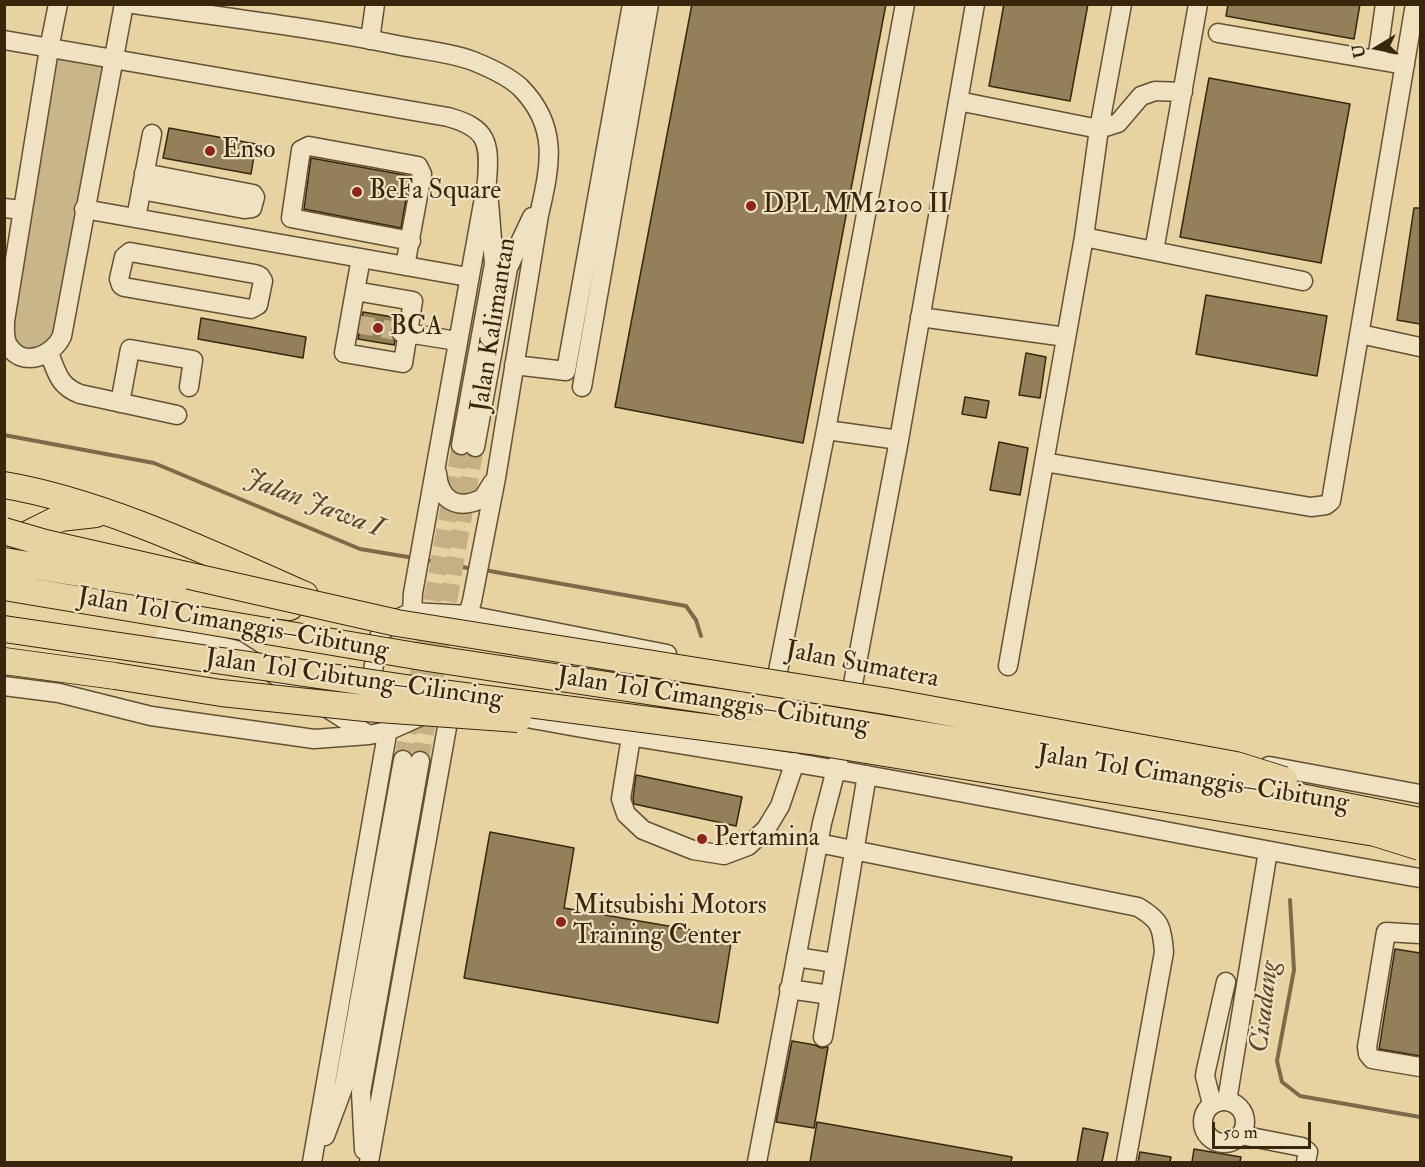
<!DOCTYPE html>
<html>
<head>
<meta charset="utf-8">
<style>
  body { margin:0 }
  #map { position:relative; width:1425px; height:1167px; overflow:hidden; background:#e7d3a1; font-family:"IM FELL Double Pica",serif }
  canvas { display:block }
  .frame { position:absolute; inset:0; border:6px solid #38260d; pointer-events:none }
  .north { position:absolute; left:1347px; top:18px; width:60px; height:60px; -webkit-text-stroke:4px #efe2c2; paint-order:stroke; rotate:260deg; font-size:16px; font-weight:700; line-height:24px; text-align:center; color:#38260d }
  .north::after { content:''; display:block; margin:auto; width:21px; height:27px; background:#38260d; clip-path:polygon(50% 0,100% 100%,50% 72%,0 100%) }
  .scale { position:absolute; left:1212px; top:1122px; width:99px; height:27px; box-sizing:border-box; border:3px solid #38260d; border-top:0; padding-left:8px; font-size:18px; line-height:21px; white-space:nowrap; color:#38260d; -webkit-text-stroke:4px #efe2c2; paint-order:stroke }
</style>
</head>
<body>
<div id="map">
<canvas width="1425" height="1167"></canvas>
<div class="frame"></div>
<div class="north">U</div>
<div class="scale">50 m</div>
</div>
<script>
const c = document.querySelector('canvas').getContext('2d');
c.lineJoin = 'round';
function fill(path, color) {
  c.fillStyle = color;
  c.fill(path, 'evenodd');
}
function trace(path, color, width, dash) {
  c.strokeStyle = color;
  c.lineWidth = width;
  c.lineCap = dash ? 'butt' : 'round';
  c.setLineDash(dash || []);
  c.stroke(path);
}
function drawText(font, color, halo, rows, align = 'center') {
  c.font = font + ' "IM FELL Double Pica",serif';
  c.lineWidth = 4.5;
  c.setLineDash([]);
  c.textBaseline = 'middle';
  c.strokeStyle = halo;
  c.fillStyle = color;
  for (const [text, x, y, turn = 0] of rows) {
    c.save();
    c.translate(x, y);
    c.rotate((+turn || 0) * Math.PI / 180);
    c.textAlign = isNaN(turn) ? turn : align;
    if (halo) c.strokeText(text, 0, 0);
    c.fillText(text, 0, 0);
    c.restore();
  }
}
const green = new Path2D(`
  M49 49 114 60 57 347 17 354 5 321Z`);
const stream = new Path2D(`
  M4 435 154 463 360 549 414 558
  M425 560 473 569
  M484 570 686 606 696 620 701 636
  M1290 900 1294 970 1277 1061 1282 1082 1300 1096 1420 1117`);
const building = new Path2D(`
  M692 4H886L803 443 615 407Z
  M1004 4H1088L1070 101 989 86Z
  M1228 4H1360L1354 39 1226 16Z
  M1209 78 1350 104 1321 263 1180 237Z
  M169 128 256 144 251 174 163 158Z
  M311 158 410 176 401 228 304 209Z
  M1414 208H1420V324L1397 320Z
  M1206 295 1327 316 1317 376 1196 354Z
  M363 312 399 318 398 321 393 324 390 330 391 337 395 341 394 345 358 339Z
  M201 318 306 337 303 358 198 339Z
  M1026 353 1046 357 1040 398 1019 395Z
  M965 397 989 401 986 418 962 414Z
  M999 442 1028 448 1020 495 990 490Z
  M636 775 742 797 736 826 634 804 633 798Z
  M490 832 574 848 564 908 732 937 718 1023 464 978Z
  M1395 949 1420 953V1056L1379 1049Z
  M792 1041 815 1045 821 1048 828 1047 814 1128 776 1122Z
  M817 1122 1012 1157 1011 1162H810Z
  M1083 1128 1108 1133 1102 1162H1077Z
  M1194 1149 1241 1157 1240 1162H1192Z
  M1140 1152 1171 1157 1170 1162H1138Z`);
const minorTunnel = new Path2D(`
  M356 324 401 332
  M403 760 461 445
  M420 761 475 447`);
const minor = new Path2D(`
  M58 4 49 49 5 321C5 329 4 338 8 345 22 369 53 356 62 336L124 4
  M134 4C222 17 310 27 397 45 421 50 449 52 473 61 488 67 508 76 520 87 560 127 550 167 539 215L496 478 472 601 468 615
  M1218 33 1405 65
  M4 40 448 117C488 128 490 143 487 181L413 593 412 612
  M370 40 375 4
  M1377 60 1385 4
  M958 101 1099 129 1118 123 1141 96 1155 91 1183 92
  M141 190 244 209 252 208 255 197 253 194 144 173
  M4 208 23 210
  M84 209 468 277
  M136 218 152 134
  M1084 237 1303 281
  M1154 251 1198 4
  M130 252 255 274 260 276 263 281 258 305 251 309 124 287 121 285 119 279 124 257Z
  M405 266 422 174 418 166 309 146 301 150 291 218 411 241
  M355 291 413 301 403 363 344 353Z
  M355 291 361 258
  M920 317 1066 337
  M401 332 457 341
  M1360 334 1420 347
  M49 353C57 373 59 386 80 394L177 415
  M514 365 566 371 632 4
  M582 387 649 4
  M120 403 130 349 193 360 189 387
  M826 430 905 4
  M461 445 494 264 489 202
  M475 447 508 268 532 217
  M1044 462 1311 507 1326 505 1331 501 1415 4
  M437 473C439 501 458 511 483 498L493 482
  M388 620 393 621 412 612 468 615 667 654
  M146 627 236 650 369 735
  M1008 666 1084 237 1099 129 1122 4
  M777 676 826 430 899 440
  M4 686 59 693 151 716 314 739 369 735 388 731 426 714
  M383 690 379 689 372 675 380 634 393 621
  M849 705 899 440 975 4
  M507 714C626 738 746 753 866 775 1051 808 1235 846 1420 878
  M631 737 621 799 626 814 643 830 693 850 724 855 748 846 766 829 780 806 795 762
  M1269 766 1420 794
  M818 843 1138 907C1160 920 1162 926 1164 952L1126 1162
  M1420 934 1386 932 1367 1047 1368 1054 1372 1059 1420 1067
  M796 957 835 963
  M789 989 830 995
  M823 1037 867 775
  M1203 1122a21 21 0 1 1 42 0a21 21 0 1 1-42 0Z
  M1227 1101 1268 851
  M1212 1104 1205 1076 1206 1070 1226 982
  M1241 1135 1302 1147 1308 1152 1306 1162
  M325 1136 344 1085 403 760
  M364 1150 361 1092 420 761
  M312 1162 393 700
  M369 1162 451 705
  M757 1162 822 823 845 735`);
const highway = new Path2D(`
  M4 485C104 502 212 554 305 595
  M4 546 60 518 96 514
  M150 592 290 607
  M4 602 146 627
  M4 661 115 676`);
const highwayBridge = new Path2D(`
  M4 531 45 543 397 623 891 702 1236 765 1284 780
  M4 561 173 588
  M4 587 428 658 740 705 1281 793 1420 821
  M4 629 420 690 811 741 1375 833 1420 847
  M115 676 221 693 365 708 518 719`);
const markers = [
  [210,151,6,"#8f2418"],
  [357,192,6,"#8f2418"],
  [751,206,6,"#8f2418"],
  [378,328,6,"#8f2418"],
  [702,839,6,"#8f2418"],
  [561,922,6,"#8f2418"]
];
const poiNames = [
  ["Enso",222,151],
  ["BeFa Square",369,192],
  ["DPL MM2100 II",763,206],
  ["BCA",390,328],
  ["Pertamina",714,839],
  ["Mitsubishi Motors",573,907],
  ["Training Center",573,937]
];
const streetNames = [
  ["Jalan Kalimantan",495,325,-81],
  ["Jalan Tol Cimanggis–Cibitung",233,625,10],
  ["Jalan Sumatera",862,666,11],
  ["Jalan Tol Cibitung–Cilincing",354,680,8],
  ["Jalan Tol Cimanggis–Cibitung",713,702,9],
  ["Jalan Tol Cimanggis–Cibitung",1193,780,9]
];
const waterNames = [
  ["Jalan Jawa I",313,505,21],
  ["Cisadang",1266,1007,-83]
];
fill(green, '#c9b688');
trace(stream, '#7e6a48', 4);
fill(building, '#93805a');
trace(building, '#38260d', 1.5);
trace(minorTunnel, '#c4b083', 18, [18, 9]);
trace(minor, '#645132', 21);
trace(highway, '#38260d', 28);
trace(minor, '#efe2c2', 18);
trace(highway, '#e7d3a1', 26);
trace(highwayBridge, '#38260d', 28, []);
trace(highwayBridge, '#e7d3a1', 26);
for (const [x, y, r, color] of markers) {
  const dot = new Path2D();
  dot.arc(x, y, r, 0, 2 * Math.PI);
  c.fillStyle = color;
  c.fill(dot);
  trace(dot, '#efe2c2', 2);
}
drawText('26px', '#38260d', '#efe2c2', poiNames, 'left');
drawText('26px', '#38260d', '#efe2c2', streetNames);
drawText('italic 27px', '#5b482a', '#efe2c2', waterNames);
</script>
</body>
</html>
